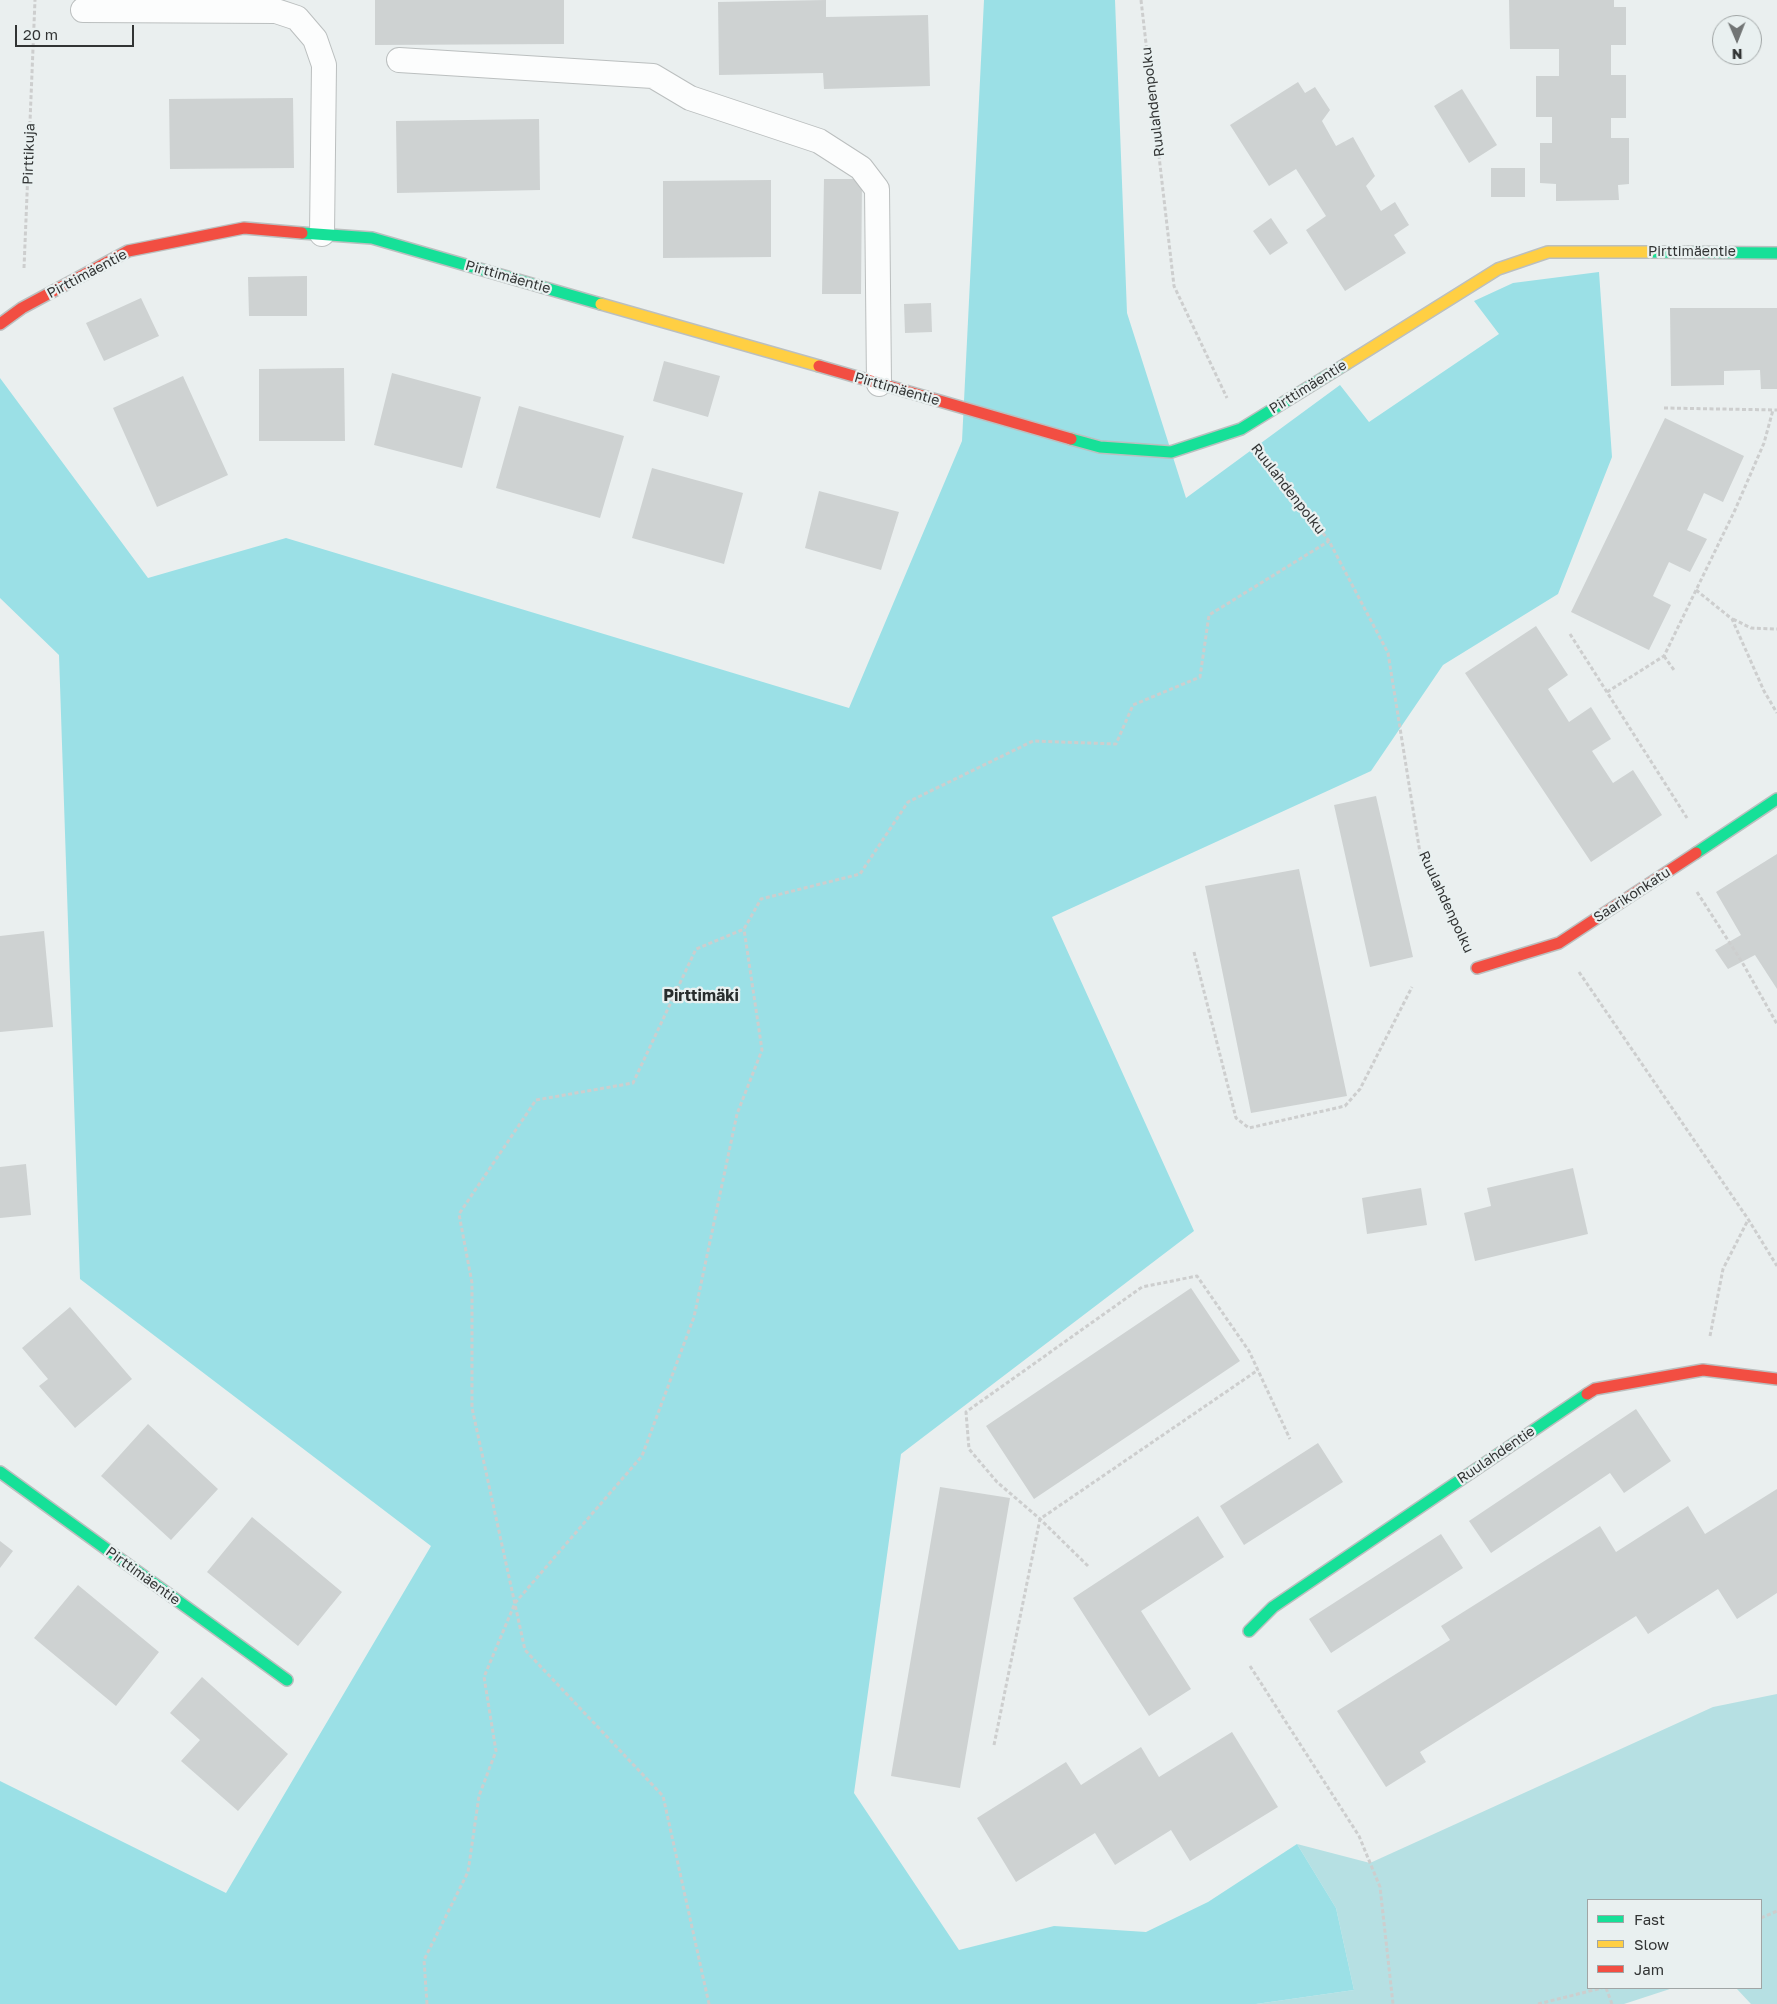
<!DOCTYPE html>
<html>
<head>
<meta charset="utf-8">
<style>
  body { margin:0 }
  #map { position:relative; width:1777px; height:2004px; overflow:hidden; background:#eaefef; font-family:"Golos Text",sans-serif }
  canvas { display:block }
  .legend { position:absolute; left:1587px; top:1899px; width:175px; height:90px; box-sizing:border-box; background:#e9f0f0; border:1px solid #a0a5a5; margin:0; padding:6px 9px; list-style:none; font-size:15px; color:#323434 }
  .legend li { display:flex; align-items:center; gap:10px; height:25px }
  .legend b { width:25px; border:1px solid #a0a5a5 }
  .north { position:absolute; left:1712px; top:15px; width:50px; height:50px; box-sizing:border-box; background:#e9f0f0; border:1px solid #a0a5a5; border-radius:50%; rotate:179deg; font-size:14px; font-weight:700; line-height:20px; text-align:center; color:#323434 }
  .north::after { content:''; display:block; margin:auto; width:18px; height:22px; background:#727575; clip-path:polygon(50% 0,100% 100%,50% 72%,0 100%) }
  .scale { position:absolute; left:15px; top:25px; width:119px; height:22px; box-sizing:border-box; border:2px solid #323434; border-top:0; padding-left:6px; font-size:15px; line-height:18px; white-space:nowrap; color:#323434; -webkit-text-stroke:4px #e9f0f0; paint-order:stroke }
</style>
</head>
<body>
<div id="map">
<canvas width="1777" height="2004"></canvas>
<ul class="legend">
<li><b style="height:6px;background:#16e098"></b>Fast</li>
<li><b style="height:6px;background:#ffcf43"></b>Slow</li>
<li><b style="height:6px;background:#f24e42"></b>Jam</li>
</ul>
<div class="north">N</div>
<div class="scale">20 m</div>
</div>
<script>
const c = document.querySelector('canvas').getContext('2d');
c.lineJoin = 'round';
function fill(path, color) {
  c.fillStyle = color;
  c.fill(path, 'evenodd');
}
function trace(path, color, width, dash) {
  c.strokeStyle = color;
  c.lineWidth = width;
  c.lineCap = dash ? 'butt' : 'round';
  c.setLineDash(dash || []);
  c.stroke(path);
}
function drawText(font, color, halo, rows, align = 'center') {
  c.font = font + ' "Golos Text",sans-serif';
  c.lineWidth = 4.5;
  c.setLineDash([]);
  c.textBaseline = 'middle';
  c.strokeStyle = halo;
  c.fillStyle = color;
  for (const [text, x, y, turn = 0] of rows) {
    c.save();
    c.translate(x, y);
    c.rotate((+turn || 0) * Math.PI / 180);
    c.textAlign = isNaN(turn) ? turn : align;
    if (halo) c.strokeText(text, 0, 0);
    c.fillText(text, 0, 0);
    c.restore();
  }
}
const green = new Path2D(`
  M1777 1694V2004H1751L1736 1988H1761V1900H1588V1988H1673L1624 2004H1256L1354 1990 1336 1908 1297 1844 1370 1863 1713 1707Z`);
const forest = new Path2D(`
  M984 0H1115L1127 313 1186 498 1340 385 1369 422 1499 334 1474 301 1513 283 1599 272 1612 457 1558 594 1443 665 1371 771 1052 917 1194 1231 901 1454 854 1793 959 1950 1054 1926 1146 1932 1208 1902 1297 1844 1336 1908 1354 1990 1256 2004H0V1781L226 1893 431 1546 80 1279 59 655 0 598V378L148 578 286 538 849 708 962 441Z`);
const building = new Path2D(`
  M375 0H564V44L375 45Z
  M826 0V17L928 15 930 86 824 89 823 73 719 75 718 2Z
  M1509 0H1614V7H1626V45H1611V75H1626V118H1611V138H1629V184L1618 185 1619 200 1556 201V184L1540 183V143H1552V117H1536V76H1559V49H1510Z
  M1298 82 1305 93 1315 87 1330 110 1322 121 1336 146 1353 137 1375 176 1366 186 1381 211 1395 202 1409 225 1394 235 1406 253 1345 291 1306 230 1326 216 1296 169 1269 186 1230 125Z
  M1462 89 1497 145 1469 163 1434 106Z
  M293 98 294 168 170 169 169 99Z
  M539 119 540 190 397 193 396 121Z
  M1491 168H1525V197H1491Z
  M824 179H862L861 294H822Z
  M771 180V257L663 258V181Z
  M1271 218 1288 243 1270 255 1253 231Z
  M307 276V316H249L248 277Z
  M141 298 159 336 104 361 86 323Z
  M931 303 932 332 905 333 904 304Z
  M1670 308H1777V389H1761L1760 370 1724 371V385L1671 386Z
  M664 361 720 376 708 417 653 401Z
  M344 368 345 441H259V369Z
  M392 373 481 397 462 468 374 445Z
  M183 376 228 475 157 507 113 408Z
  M519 406 624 436 600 518 496 488Z
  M1665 418 1744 456 1723 502 1704 493 1687 530 1707 539 1690 572 1669 562 1653 596 1671 605 1649 650 1571 612Z
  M652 468 743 493 724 564 632 538Z
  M819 491 899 512 881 570 805 548Z
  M1536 626 1568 675 1548 689 1569 722 1591 707 1611 739 1592 751 1613 783 1633 770 1662 815 1591 862 1465 673Z
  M1376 796 1413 957 1370 967 1334 805Z
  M1777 854V989L1755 955 1728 969 1715 950 1741 935 1716 892Z
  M1299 869 1347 1096 1251 1113 1205 886Z
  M44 931 53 1027 0 1032V936Z
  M26 1164 31 1215 0 1218V1167Z
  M1573 1168 1588 1234 1475 1261 1464 1213 1491 1206 1487 1188Z
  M1421 1188 1427 1225 1367 1234 1362 1198Z
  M1191 1288 1240 1361 1034 1499 986 1426Z
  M70 1307 132 1379 75 1428 39 1386 48 1379 22 1348Z
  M1636 1409 1671 1461 1624 1493 1610 1473 1491 1553 1469 1521Z
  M148 1424 218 1489 171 1540 101 1476Z
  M1318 1443 1343 1482 1244 1545 1220 1506Z
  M940 1487 1010 1498 960 1788 891 1776Z
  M1777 1489V1593L1737 1619 1718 1589 1648 1634 1636 1616 1420 1752 1426 1762 1386 1787 1337 1711 1450 1640 1441 1626 1600 1526 1616 1552 1688 1506 1705 1534Z
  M1198 1516 1224 1557 1141 1611 1191 1689 1149 1716 1073 1598Z
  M252 1517 342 1592 298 1646 207 1572Z
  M1441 1534 1463 1568 1331 1653 1309 1619Z
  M0 1541 13 1551 0 1568Z
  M78 1585 159 1652 116 1706 34 1638Z
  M202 1677 288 1754 238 1811 181 1761 200 1740 170 1713Z
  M1232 1732 1278 1807 1190 1861 1171 1830 1115 1865 1095 1833 1016 1882 977 1818 1066 1762 1081 1785 1141 1747 1159 1777Z`);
const path = new Path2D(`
  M1141 0 1174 286 1227 398
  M24 268 35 0
  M1664 408 1777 410
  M1263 456 1329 541 1388 653 1420 853 1462 938
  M1696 590 1732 619 1764 691 1777 713
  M1733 619 1751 628 1777 629
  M1570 634 1687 818
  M1664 656 1674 670
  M1607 692 1664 656 1735 510 1764 443 1773 410
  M1697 892 1742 962 1777 1024
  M1194 952 1236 1118 1249 1128 1345 1106 1360 1089 1412 987
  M1579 972 1748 1219 1777 1266
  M1710 1336 1723 1269 1748 1220
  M1088 1566 1040 1519 997 1482 969 1449 966 1412 1142 1287 1197 1276 1249 1351 1290 1439
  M1250 1666 1359 1836 1380 1887 1393 2004
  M994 1745 1040 1519 1258 1370
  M1761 1918 1777 1911
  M1606 1988 1612 2004
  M427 2004 424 1960 468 1872 479 1796 496 1751 484 1677 515 1603 642 1456 694 1317 737 1114 762 1050 744 929
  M709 2004 663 1796 525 1650 472 1408V1283L459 1214 536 1100 633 1083 696 949 744 929 761 899 860 874 908 802 1033 741 1116 744 1133 705 1200 677 1209 615 1329 541
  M1538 2004 1602 1988`);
const lane = new Path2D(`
  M83 10 276 11 297 18 315 39 324 65 322 234
  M399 60 653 76 690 98 819 141 861 168 877 189 879 384`);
const fast = new Path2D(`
  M302 233 372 238 601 304
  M1649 252 1777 253
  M1071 439 1100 447 1171 452 1241 429 1346 364
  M1696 853 1777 799
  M0 1472 287 1680
  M1249 1631 1273 1607 1587 1394`);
const slow = new Path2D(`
  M601 304 819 366
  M1346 364 1498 269 1548 252H1649`);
const jam = new Path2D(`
  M0 324 22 308 128 251 244 228 302 233
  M819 366 1071 439
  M1477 968 1559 943 1696 853
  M1587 1394 1595 1389 1703 1370 1777 1379`);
const streetNames = [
  ["Ruulahdenpolku",1153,102,-97],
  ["Pirttikuja",29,154,-88],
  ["Pirttimäentie",1692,252],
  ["Pirttimäentie",87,274,-28],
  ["Pirttimäentie",508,277,16],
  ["Pirttimäentie",1308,387,-32],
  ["Pirttimäentie",897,389,16],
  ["Ruulahdenpolku",1288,489,52],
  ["Saarikonkatu",1632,895,-33],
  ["Ruulahdenpolku",1446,902,65],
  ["Ruulahdentie",1496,1455,-34],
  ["Pirttimäentie",143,1576,36]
];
const quarterNames = [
  ["Pirttimäki",701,996]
];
fill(green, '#b6e0e3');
fill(forest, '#9be0e6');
fill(building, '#ced2d2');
trace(lane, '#bbbfbf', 26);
trace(fast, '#bbbfbf', 14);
trace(slow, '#bbbfbf', 14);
trace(jam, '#bbbfbf', 14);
trace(path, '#cdcece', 3, [4, 2.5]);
trace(lane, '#fcfdfd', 24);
trace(fast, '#16e098', 11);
trace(slow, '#ffcf43', 11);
trace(jam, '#f24e42', 11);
drawText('14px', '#323434', '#e9f0f0', streetNames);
drawText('bold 16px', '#282d2d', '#e9f0f0', quarterNames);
</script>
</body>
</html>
